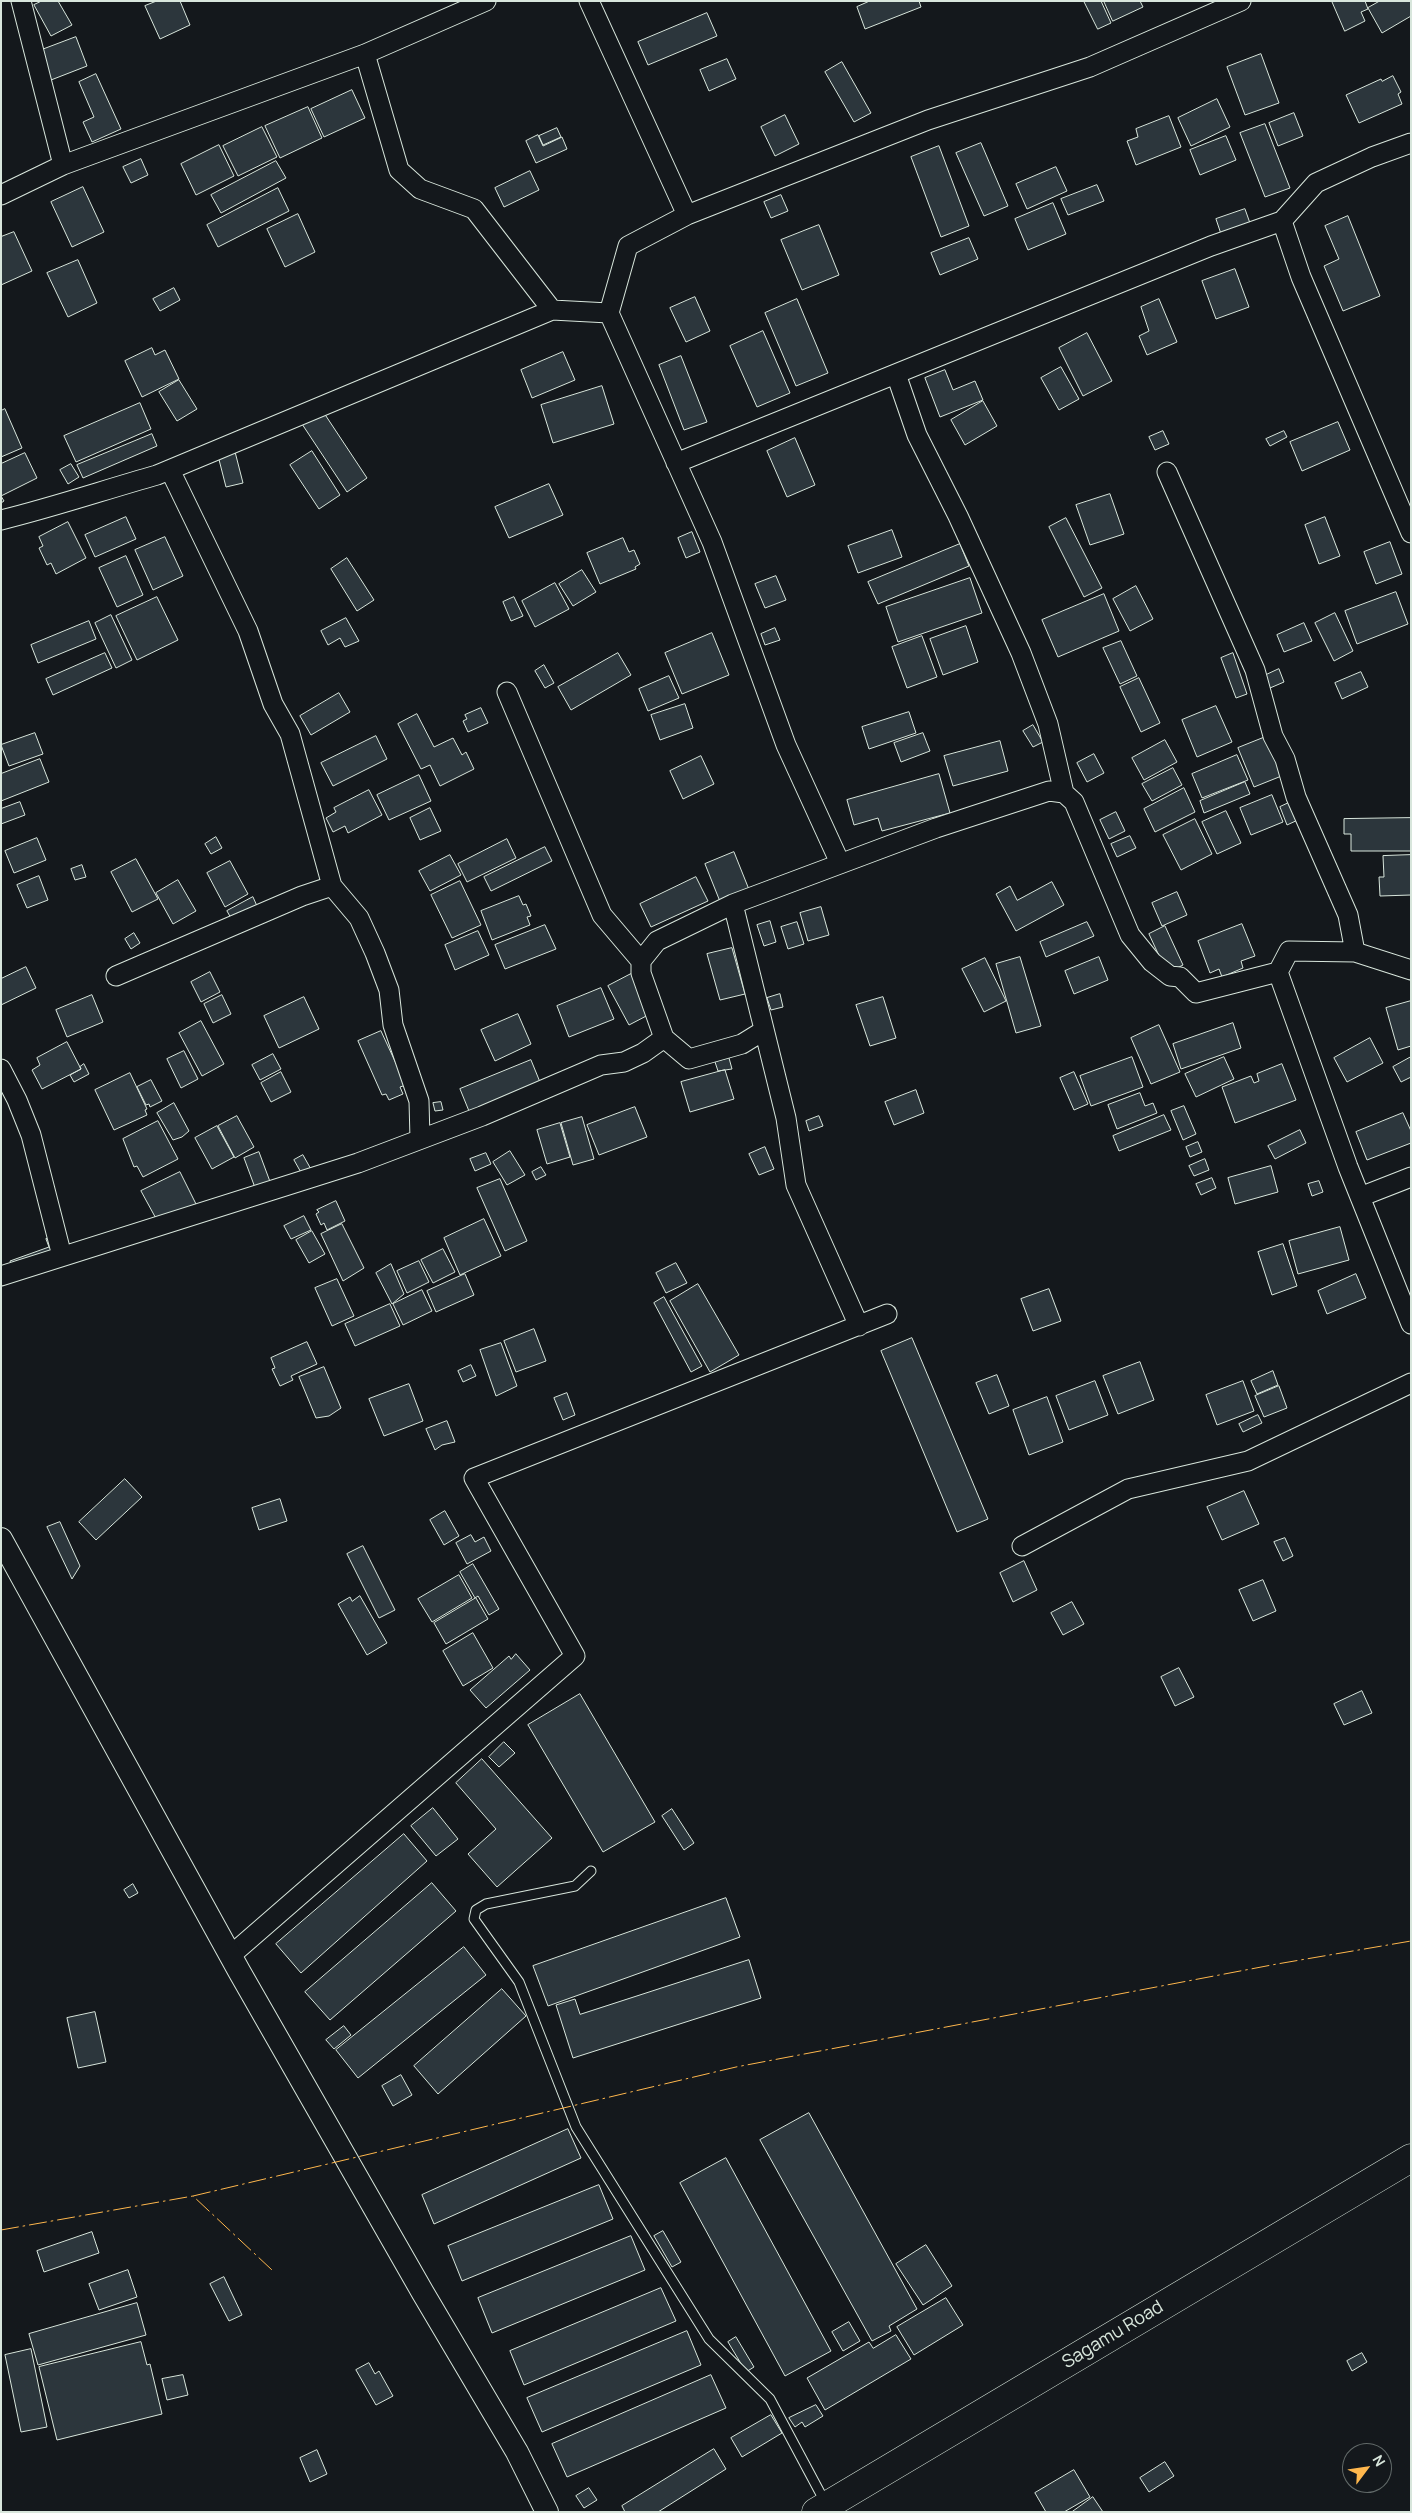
<!DOCTYPE html>
<html>
<head>
<meta charset="utf-8">
<style>
  body { margin:0 }
  #map { position:relative; width:1412px; height:2513px; overflow:hidden; background:#14181c; font-family:Manrope,sans-serif }
  canvas { display:block }
  .frame { position:absolute; inset:0; border:2px solid #d8e6dc; pointer-events:none }
  .north { position:absolute; left:1342px; top:2443px; width:50px; height:50px; box-sizing:border-box; background:#14181c; border:1px solid #626a69; border-radius:50%; rotate:59deg; font-size:14px; font-weight:700; line-height:20px; text-align:center; color:#d8e6dc }
  .north::after { content:''; display:block; margin:auto; width:18px; height:22px; background:#ffb74d; clip-path:polygon(50% 0,100% 100%,50% 72%,0 100%) }
</style>
</head>
<body>
<div id="map">
<canvas width="1412" height="2513"></canvas>
<div class="frame"></div>
<div class="north">N</div>
</div>
<script>
const c = document.querySelector('canvas').getContext('2d');
c.lineJoin = 'round';
function fill(path, color) {
  c.fillStyle = color;
  c.fill(path, 'evenodd');
}
function trace(path, color, width, dash) {
  c.strokeStyle = color;
  c.lineWidth = width;
  c.lineCap = dash ? 'butt' : 'round';
  c.setLineDash(dash || []);
  c.stroke(path);
}
function drawText(font, color, halo, rows, align = 'center') {
  c.font = font + ' Manrope,sans-serif';
  c.lineWidth = 4;
  c.setLineDash([]);
  c.textBaseline = 'middle';
  c.strokeStyle = halo;
  c.fillStyle = color;
  for (const [text, x, y, turn = 0] of rows) {
    c.save();
    c.translate(x, y);
    c.rotate((+turn || 0) * Math.PI / 180);
    c.textAlign = isNaN(turn) ? turn : align;
    if (halo) c.strokeText(text, 0, 0);
    c.fillText(text, 0, 0);
    c.restore();
  }
}
const building = new Path2D(`
  M42 1H58L72 25 51 36 34 5Z
  M157 1H180L190 25 160 39 145 6Z
  M870 1H919L921 7 865 29 857 7Z
  M1084 1H1101L1111 23 1098 29Z
  M1104 1H1140L1143 7 1113 21Z
  M1332 1H1365L1368 9 1361 12 1365 21 1345 31Z
  M1380 1H1411V16L1382 33 1368 8Z
  M707 13 717 36 648 65 638 42Z
  M76 37 87 66 51 80 39 51Z
  M1261 54 1279 103 1245 115 1227 67Z
  M727 59 736 79 709 91 700 70Z
  M842 62 871 113 854 122 825 72Z
  M96 74 121 129 92 142 83 122 94 117 79 82Z
  M1393 76 1401 92 1398 94 1402 104 1359 123 1346 95 1381 79 1382 81Z
  M352 90 365 118 324 137 311 109Z
  M1217 99 1230 127 1191 146 1178 118Z
  M308 107 322 138 280 158 265 126Z
  M1294 113 1303 136 1278 146 1269 123Z
  M785 115 799 144 775 156 761 127Z
  M1169 116 1181 147 1136 165 1127 141 1138 137 1136 129Z
  M1265 124 1290 188 1265 197 1240 133Z
  M262 127 277 157 238 176 223 146Z
  M557 128 561 137 543 145 539 136Z
  M538 135 543 146 562 137 567 149 536 163 526 141Z
  M1226 136 1236 160 1200 175 1190 150Z
  M981 143 1008 206 984 216 956 153Z
  M219 145 234 176 196 195 181 164Z
  M939 146 969 226 941 237 911 157Z
  M141 159 148 175 131 183 123 167Z
  M276 161 286 178 221 213 211 195Z
  M1056 167 1067 191 1027 209 1016 184Z
  M530 171 539 190 504 207 495 188Z
  M1097 185 1104 201 1068 215 1061 199Z
  M83 187 104 232 72 247 51 202Z
  M278 188 289 211 218 247 207 225Z
  M781 195 788 211 771 218 764 202Z
  M1053 203 1066 234 1028 250 1015 219Z
  M1245 209 1251 226 1222 237 1216 219Z
  M298 214 315 252 285 267 267 229Z
  M1348 216 1380 296 1343 311 1324 266 1339 259 1325 226Z
  M819 225 839 275 802 290 781 240Z
  M14 232 32 271 1 285V237Z
  M969 238 978 259 940 275 931 253Z
  M78 260 97 303 68 317 47 273Z
  M1235 269 1249 307 1216 319 1202 281Z
  M174 288 180 300 160 311 153 299Z
  M695 297 710 331 686 342 670 308Z
  M797 299 828 373 796 386 765 313Z
  M1159 299 1177 342 1147 355 1139 336 1149 331 1141 307Z
  M763 331 790 393 757 407 730 346Z
  M1087 333 1112 381 1083 396 1059 348Z
  M152 348 155 355 165 350 179 379 142 397 125 361Z
  M563 352 575 380 532 398 521 370Z
  M681 356 707 422 684 430 659 365Z
  M1061 367 1079 399 1059 410 1041 378Z
  M945 370 953 390 975 381 983 400 940 417 925 378Z
  M179 380 197 409 177 421 159 392Z
  M602 386 614 424 553 443 541 405Z
  M983 401 997 426 965 445 951 420Z
  M140 403 151 429 76 462 64 436Z
  M5 409 22 448 1 457V411Z
  M322 410 367 478 347 492 302 424Z
  M1338 422 1350 450 1302 471 1290 442Z
  M1163 431 1169 444 1155 450 1149 437Z
  M1284 431 1287 437 1270 446 1266 439Z
  M152 434 157 446 83 478 77 465Z
  M795 438 815 485 787 497 767 451Z
  M232 440 243 483 226 487 215 444Z
  M312 451 340 495 319 509 290 465Z
  M25 453 37 478 1 496 4 501 1 503V464Z
  M71 464 79 477 68 484 60 470Z
  M549 484 563 515 509 538 495 507Z
  M1110 494 1124 534 1090 545 1076 505Z
  M126 517 136 539 95 557 85 535Z
  M1325 517 1340 556 1319 564 1305 525Z
  M1066 518 1102 588 1084 597 1049 527Z
  M68 522 86 558 56 574 51 563 47 565 39 548 43 546 39 537Z
  M892 530 902 557 858 573 848 546Z
  M692 532 700 552 686 558 678 538Z
  M165 537 183 576 153 590 135 550Z
  M623 538 629 552 634 550 640 564 635 567 636 569 600 584 587 553Z
  M1390 542 1402 574 1376 584 1364 552Z
  M960 544 969 566 878 604 868 582Z
  M126 556 143 595 117 607 99 568Z
  M347 558 374 600 357 611 331 569Z
  M582 570 596 592 573 606 559 584Z
  M776 576 786 600 765 608 755 584Z
  M970 578 982 613 898 642 886 607Z
  M555 583 569 609 535 627 522 601Z
  M1136 586 1153 619 1130 631 1113 599Z
  M1396 592 1408 624 1357 644 1345 611Z
  M1104 594 1119 631 1058 657 1042 620Z
  M157 597 178 640 137 660 116 616Z
  M514 597 523 616 511 621 503 602Z
  M1335 613 1353 651 1334 661 1315 623Z
  M111 615 132 660 116 668 95 623Z
  M346 618 359 641 345 647 340 638 328 645 321 631Z
  M89 621 96 639 38 663 31 645Z
  M1304 623 1312 641 1284 652 1277 635Z
  M966 626 978 662 943 675 930 639Z
  M775 628 780 640 765 645 761 634Z
  M712 633 729 675 682 694 665 653Z
  M922 636 937 677 907 688 892 647Z
  M1121 641 1137 676 1120 684 1103 648Z
  M105 653 112 668 53 695 46 679Z
  M618 653 631 675 571 710 558 687Z
  M1233 653 1247 694 1236 698 1221 658Z
  M544 665 554 683 545 688 535 671Z
  M1279 669 1284 682 1270 688 1264 676Z
  M1361 672 1368 687 1342 699 1335 683Z
  M669 676 679 698 648 711 639 689Z
  M1139 678 1160 723 1141 732 1120 687Z
  M339 693 350 712 311 735 300 716Z
  M685 704 693 728 660 740 651 715Z
  M1216 706 1232 742 1197 757 1182 720Z
  M481 708 488 723 468 732 463 721 467 719 465 715Z
  M909 712 916 733 869 749 862 727Z
  M417 714 434 747 453 738 462 755 466 752 474 769 440 786 430 765 421 769 398 724Z
  M1033 725 1043 742 1033 747 1023 731Z
  M35 733 43 754 9 766 1 745Z
  M923 733 930 751 901 762 894 743Z
  M376 736 387 759 333 786 321 763Z
  M1268 736 1284 775 1254 787 1238 748Z
  M1165 740 1177 762 1144 780 1132 758Z
  M1000 741 1008 771 953 786 944 756Z
  M1094 754 1104 773 1087 782 1077 763Z
  M1237 755 1248 780 1202 798 1192 774Z
  M701 756 714 784 683 799 670 771Z
  M40 759 49 782 1 801V774Z
  M1173 768 1182 785 1152 801 1142 784Z
  M939 774 950 813 882 831 878 818 854 825 847 800Z
  M419 775 431 801 389 820 377 795Z
  M1245 782 1250 794 1204 813 1200 801Z
  M1184 788 1195 812 1155 832 1144 809Z
  M369 790 382 815 348 833 345 826 333 832 326 818 336 812 334 808Z
  M1272 795 1283 822 1251 835 1240 808Z
  M1293 801 1300 819 1287 825 1280 807Z
  M20 802 25 815 1 824V809Z
  M430 808 441 831 420 840 410 818Z
  M1226 811 1241 843 1217 854 1202 822Z
  M1116 812 1125 831 1109 839 1100 820Z
  M1411 818V851H1351V834H1344V819Z
  M1195 819 1212 854 1181 870 1163 835Z
  M1130 836 1136 848 1117 857 1111 844Z
  M216 837 222 848 211 854 205 844Z
  M37 838 46 860 14 873 5 851Z
  M507 839 516 858 467 882 458 864Z
  M545 847 552 861 491 891 484 877Z
  M734 852 750 892 721 904 705 864Z
  M450 855 461 875 430 891 419 871Z
  M1411 855V895L1380 896 1379 877H1384L1383 856Z
  M136 859 158 899 132 912 111 872Z
  M230 861 248 894 225 907 207 873Z
  M82 865 86 877 75 880 71 869Z
  M39 876 48 900 27 908 17 885Z
  M696 877 708 901 651 927 640 904Z
  M178 880 196 911 173 924 156 893Z
  M460 881 481 925 452 938 431 895Z
  M1052 882 1064 905 1016 931 996 894 1010 886 1017 900Z
  M1177 892 1187 915 1162 926 1152 903Z
  M519 896 523 905 526 904 531 916 527 917 530 925 492 940 481 911Z
  M253 897 257 906 232 920 227 911Z
  M821 907 829 935 808 941 800 913Z
  M770 921 776 942 764 946 757 925Z
  M797 922 804 944 788 949 781 927Z
  M1087 922 1094 936 1046 957 1040 942Z
  M1242 924 1255 956 1241 961 1243 968 1222 977 1219 969 1210 973 1198 941Z
  M545 925 556 949 505 969 495 945Z
  M1165 926 1183 965 1167 973 1149 934Z
  M478 931 489 955 455 970 445 945Z
  M134 933 140 943 131 949 125 939Z
  M732 948 745 994 720 1000 707 954Z
  M1020 957 1041 1026 1016 1033 996 964Z
  M1099 957 1108 980 1074 994 1065 971Z
  M985 958 1006 1001 984 1012 962 969Z
  M26 967 36 988 1 1005V979Z
  M210 972 220 992 201 1002 191 982Z
  M631 974 652 1013 629 1025 608 986Z
  M601 988 614 1019 569 1037 557 1006Z
  M780 994 783 1007 771 1010 767 998Z
  M92 995 103 1022 67 1037 56 1010Z
  M222 995 231 1014 213 1023 204 1004Z
  M304 997 319 1029 279 1048 264 1016Z
  M883 997 896 1038 870 1046 856 1005Z
  M1411 1001V1046L1398 1050 1386 1008Z
  M518 1014 531 1044 495 1061 481 1030Z
  M201 1021 224 1064 202 1076 179 1033Z
  M1233 1023 1241 1048 1181 1069 1173 1044Z
  M1159 1025 1180 1072 1151 1084 1131 1038Z
  M381 1031 406 1085 400 1087 403 1094 389 1100 386 1094 382 1095 358 1041Z
  M1370 1038 1383 1063 1347 1082 1334 1058Z
  M67 1042 81 1069 42 1089 32 1070 40 1065 37 1058Z
  M184 1051 198 1079 181 1088 167 1059Z
  M273 1054 281 1069 260 1080 252 1065Z
  M1132 1057 1143 1087 1091 1106 1080 1076Z
  M1224 1057 1234 1079 1196 1097 1185 1074Z
  M1411 1057V1077L1401 1082 1393 1067Z
  M729 1058 732 1069 718 1071 715 1062Z
  M531 1060 542 1087 471 1116 460 1089Z
  M84 1064 89 1074 74 1082 70 1075 81 1069 80 1067Z
  M1282 1064 1296 1100 1235 1123 1222 1087 1251 1076 1254 1083 1259 1081 1257 1074Z
  M725 1070 734 1099 690 1112 681 1082Z
  M281 1072 291 1092 271 1102 261 1083Z
  M1074 1072 1088 1104 1074 1110 1060 1078Z
  M130 1073 147 1109 145 1110 147 1115 114 1130 95 1090Z
  M151 1080 162 1101 150 1107 149 1104 146 1105 137 1087Z
  M916 1090 924 1113 894 1125 885 1102Z
  M1140 1093 1145 1106 1153 1103 1157 1113 1117 1129 1108 1105Z
  M441 1102 443 1110 435 1111 433 1103Z
  M174 1103 189 1131 182 1137 173 1140 157 1113Z
  M1184 1106 1196 1134 1183 1140 1171 1111Z
  M635 1107 647 1137 599 1155 587 1125Z
  M1403 1113 1411 1131V1143L1367 1160 1356 1132Z
  M1164 1115 1171 1130 1119 1151 1113 1136Z
  M237 1116 254 1147 235 1158 218 1126Z
  M819 1116 823 1126 809 1131 806 1121Z
  M582 1117 594 1159 573 1165 561 1123Z
  M158 1121 178 1159 143 1177 137 1166 134 1167 123 1139Z
  M560 1123 570 1157 547 1164 537 1130Z
  M217 1126 234 1157 212 1169 195 1138Z
  M1300 1130 1306 1143 1275 1159 1268 1146Z
  M1198 1142 1202 1152 1190 1157 1186 1147Z
  M765 1147 774 1169 759 1175 749 1154Z
  M510 1151 525 1175 507 1185 493 1162Z
  M259 1152 272 1187 257 1193 244 1158Z
  M486 1153 491 1164 475 1171 470 1159Z
  M303 1155 312 1171 303 1176 294 1160Z
  M1205 1159 1209 1170 1194 1176 1189 1166Z
  M1271 1166 1278 1192 1235 1204 1228 1178Z
  M541 1167 546 1175 536 1180 532 1172Z
  M180 1172 198 1208 159 1224 141 1191Z
  M1212 1178 1216 1188 1201 1195 1196 1184Z
  M500 1179 527 1241 505 1251 477 1188Z
  M1319 1181 1323 1192 1312 1196 1308 1184Z
  M336 1201 345 1221 327 1230 324 1223 321 1225 316 1214 319 1212 317 1210Z
  M304 1216 311 1230 291 1239 284 1226Z
  M484 1219 501 1256 460 1275 444 1238Z
  M342 1224 364 1268 343 1281 321 1234Z
  M1340 1227 1349 1260 1298 1274 1289 1241Z
  M312 1231 325 1254 309 1263 296 1240Z
  M54 1237 61 1254 13 1271 10 1261 49 1247 46 1239Z
  M1283 1244 1297 1286 1272 1295 1258 1252Z
  M443 1249 455 1272 433 1283 421 1260Z
  M419 1261 429 1282 407 1293 397 1271Z
  M676 1263 687 1283 666 1293 656 1273Z
  M391 1264 404 1294 392 1304 376 1273Z
  M465 1274 474 1295 436 1312 427 1291Z
  M1356 1274 1366 1298 1327 1314 1318 1291Z
  M337 1279 354 1316 332 1326 315 1288Z
  M698 1284 739 1355 710 1372 670 1301Z
  M1049 1289 1061 1321 1033 1331 1021 1299Z
  M422 1290 432 1311 403 1325 393 1304Z
  M664 1297 702 1366 691 1372 654 1303Z
  M390 1304 400 1326 355 1346 345 1324Z
  M534 1329 546 1361 516 1372 504 1341Z
  M912 1338 988 1519 957 1532 881 1351Z
  M307 1342 317 1364 291 1376 293 1380 280 1386 272 1369 275 1368 271 1358Z
  M501 1343 517 1386 496 1396 480 1350Z
  M1140 1362 1154 1400 1118 1414 1103 1376Z
  M471 1365 476 1376 463 1382 458 1371Z
  M324 1367 341 1408 329 1416 316 1418 299 1377Z
  M1273 1371 1278 1385 1257 1394 1251 1381Z
  M997 1375 1009 1406 989 1414 976 1383Z
  M1095 1381 1108 1415 1069 1430 1056 1396Z
  M1243 1381 1254 1411 1217 1425 1206 1395Z
  M409 1384 423 1421 384 1436 369 1399Z
  M1279 1386 1287 1408 1264 1417 1255 1396Z
  M567 1393 575 1415 563 1420 554 1398Z
  M1047 1397 1063 1442 1029 1455 1013 1410Z
  M1258 1415 1262 1423 1243 1432 1239 1424Z
  M447 1421 455 1442 442 1445 435 1450 426 1429Z
  M125 1479 142 1497 96 1540 79 1522Z
  M1244 1491 1259 1524 1222 1540 1207 1507Z
  M280 1499 287 1521 259 1530 252 1508Z
  M445 1511 459 1536 444 1545 430 1520Z
  M60 1522 80 1566 72 1579 47 1527Z
  M471 1535 475 1542 484 1537 491 1551 467 1564 456 1543Z
  M1285 1538 1293 1556 1283 1561 1274 1542Z
  M363 1546 395 1610 379 1618 347 1554Z
  M1024 1561 1037 1590 1013 1602 1000 1573Z
  M473 1564 499 1609 489 1615 478 1596 475 1598 460 1572Z
  M459 1575 472 1598 432 1622 418 1599Z
  M1263 1580 1276 1611 1253 1621 1239 1590Z
  M360 1596 387 1643 367 1655 338 1604 350 1597 352 1601Z
  M476 1598 488 1619 446 1644 434 1623Z
  M1072 1602 1084 1624 1063 1635 1051 1613Z
  M473 1633 493 1668 463 1686 443 1651Z
  M516 1654 530 1670 486 1708 470 1690 509 1656 511 1659Z
  M1179 1668 1194 1697 1175 1706 1161 1677Z
  M1362 1691 1372 1713 1344 1725 1334 1704Z
  M580 1694 655 1822 603 1852 528 1725Z
  M504 1742 515 1753 499 1767 489 1757Z
  M482 1759 552 1838 497 1887 468 1854 496 1829 456 1783Z
  M433 1808 458 1839 436 1856 411 1826Z
  M672 1809 694 1843 684 1850 662 1816Z
  M404 1834 427 1861 301 1973 276 1944Z
  M432 1883 456 1911 330 2020 305 1992Z
  M133 1884 138 1893 129 1898 124 1890Z
  M726 1898 740 1937 548 2006 533 1966Z
  M464 1947 486 1975 358 2078 336 2050Z
  M749 1960 761 1998 573 2058 556 2005 575 1999 580 2014Z
  M502 1989 526 2016 438 2094 414 2066Z
  M95 2012 106 2062 78 2068 67 2018Z
  M344 2026 351 2035 334 2049 326 2040Z
  M401 2075 412 2095 393 2106 382 2086Z
  M809 2113 917 2309 889 2326 891 2331 872 2341 760 2140Z
  M568 2129 581 2158 434 2224 422 2195Z
  M726 2158 831 2351 785 2376 680 2183Z
  M599 2185 613 2219 462 2281 448 2246Z
  M663 2231 681 2262 672 2267 654 2236Z
  M92 2232 99 2253 44 2272 37 2251Z
  M631 2236 645 2270 492 2333 478 2298Z
  M926 2245 952 2286 923 2305 896 2264Z
  M128 2270 137 2297 99 2310 89 2284Z
  M224 2277 242 2315 229 2321 210 2284Z
  M661 2288 676 2321 524 2385 510 2351Z
  M946 2298 963 2325 914 2355 897 2327Z
  M137 2303 146 2335 38 2365 29 2334Z
  M849 2322 860 2341 843 2351 832 2332Z
  M687 2331 701 2365 542 2432 527 2398Z
  M896 2335 911 2359 825 2410 807 2378 869 2342 873 2348Z
  M736 2337 754 2367 746 2372 728 2342Z
  M141 2342 147 2365 150 2364 162 2414 57 2440 39 2367Z
  M31 2349 47 2427 21 2432 5 2355Z
  M1362 2353 1367 2362 1352 2371 1347 2361Z
  M369 2363 375 2374 379 2371 393 2396 376 2405 356 2370Z
  M183 2375 188 2395 167 2400 162 2379Z
  M711 2375 726 2408 567 2477 552 2444Z
  M816 2405 823 2416 805 2427 802 2422 795 2427 789 2418Z
  M771 2415 782 2433 742 2457 731 2438Z
  M714 2449 726 2469 658 2512H625L622 2506Z
  M317 2450 327 2474 310 2482 300 2458Z
  M1165 2462 1174 2476 1149 2492 1140 2478Z
  M1074 2470 1090 2497 1064 2512H1046L1035 2493Z
  M589 2488 597 2500 584 2508 576 2496Z
  M1093 2497 1103 2512H1072Z`);
const service = new Path2D(`
  M591 1871 575 1886 486 1904 476 1910 474 1919 519 1982 576 2127 709 2339 770 2399 825 2502`);
const minor = new Path2D(`
  M21 1 63 165
  M589 1 687 215
  M365 54 399 170 420 189 474 209 552 310
  M1 195 63 165 365 54 486 1
  M1282 221 1301 277 1411 533
  M896 374 917 435 958 516 1021 653 1048 724 1064 793
  M676 463 1211 246 1282 221 1316 183 1372 157 1411 143
  M170 470 248 631 273 704 290 734 332 886 359 918 375 953 389 990 393 1025 419 1101 420 1139
  M1167 472 1255 670 1273 736 1285 759 1296 797 1348 915 1355 952
  M1 520C54 507 104 490 157 475L552 310 609 313
  M840 863 786 745 712 542 609 313 628 246 687 215 928 120 1090 67 1241 1
  M733 904 786 1118 796 1185 859 1326
  M641 961 657 941 733 904 936 828 1049 791 1064 793 1074 802 1130 935 1152 962 1170 976 1180 977 1196 993 1278 972 1289 951 1355 952 1411 970
  M1278 972 1348 1167 1411 1324
  M116 976 302 896 332 886
  M664 1038 689 1059 742 1044 763 1031
  M1 1069 17 1100 31 1135 62 1256
  M1360 1197 1411 1177
  M1 1276 358 1163 482 1116 601 1065 624 1062 643 1053 664 1038 641 973V961L602 915 507 692
  M1022 1546 1128 1489 1248 1461 1411 1383
  M230 1956 575 1656 474 1478 887 1314`);
const tertiary = new Path2D(`
  M1 1539 239 1971 423 2293 517 2452 547 2512`);
const trunk = new Path2D(`
  M816 2512 1411 2158`);
const power = new Path2D(`
  M193 2196 736 2067 1277 1964 1411 1941
  M1 2230 193 2196 272 2270`);
const streetNames = [
  ["Sagamu Road",1113,2335,-31]
];
fill(building, '#2c363c');
trace(building, '#d8e6dc', 1);
trace(service, '#d8e6dc', 11);
trace(minor, '#d8e6dc', 21);
trace(tertiary, '#d8e6dc', 24);
trace(trunk, '#d8e6dc', 29);
trace(service, '#14181c', 9);
trace(minor, '#14181c', 19);
trace(tertiary, '#14181c', 22);
trace(trunk, '#14181c', 28);
trace(power, '#ffb74d', 1, [18, 4, 2.5, 4]);
drawText('18px', '#d8e6dc', '#14181c', streetNames);
</script>
</body>
</html>
